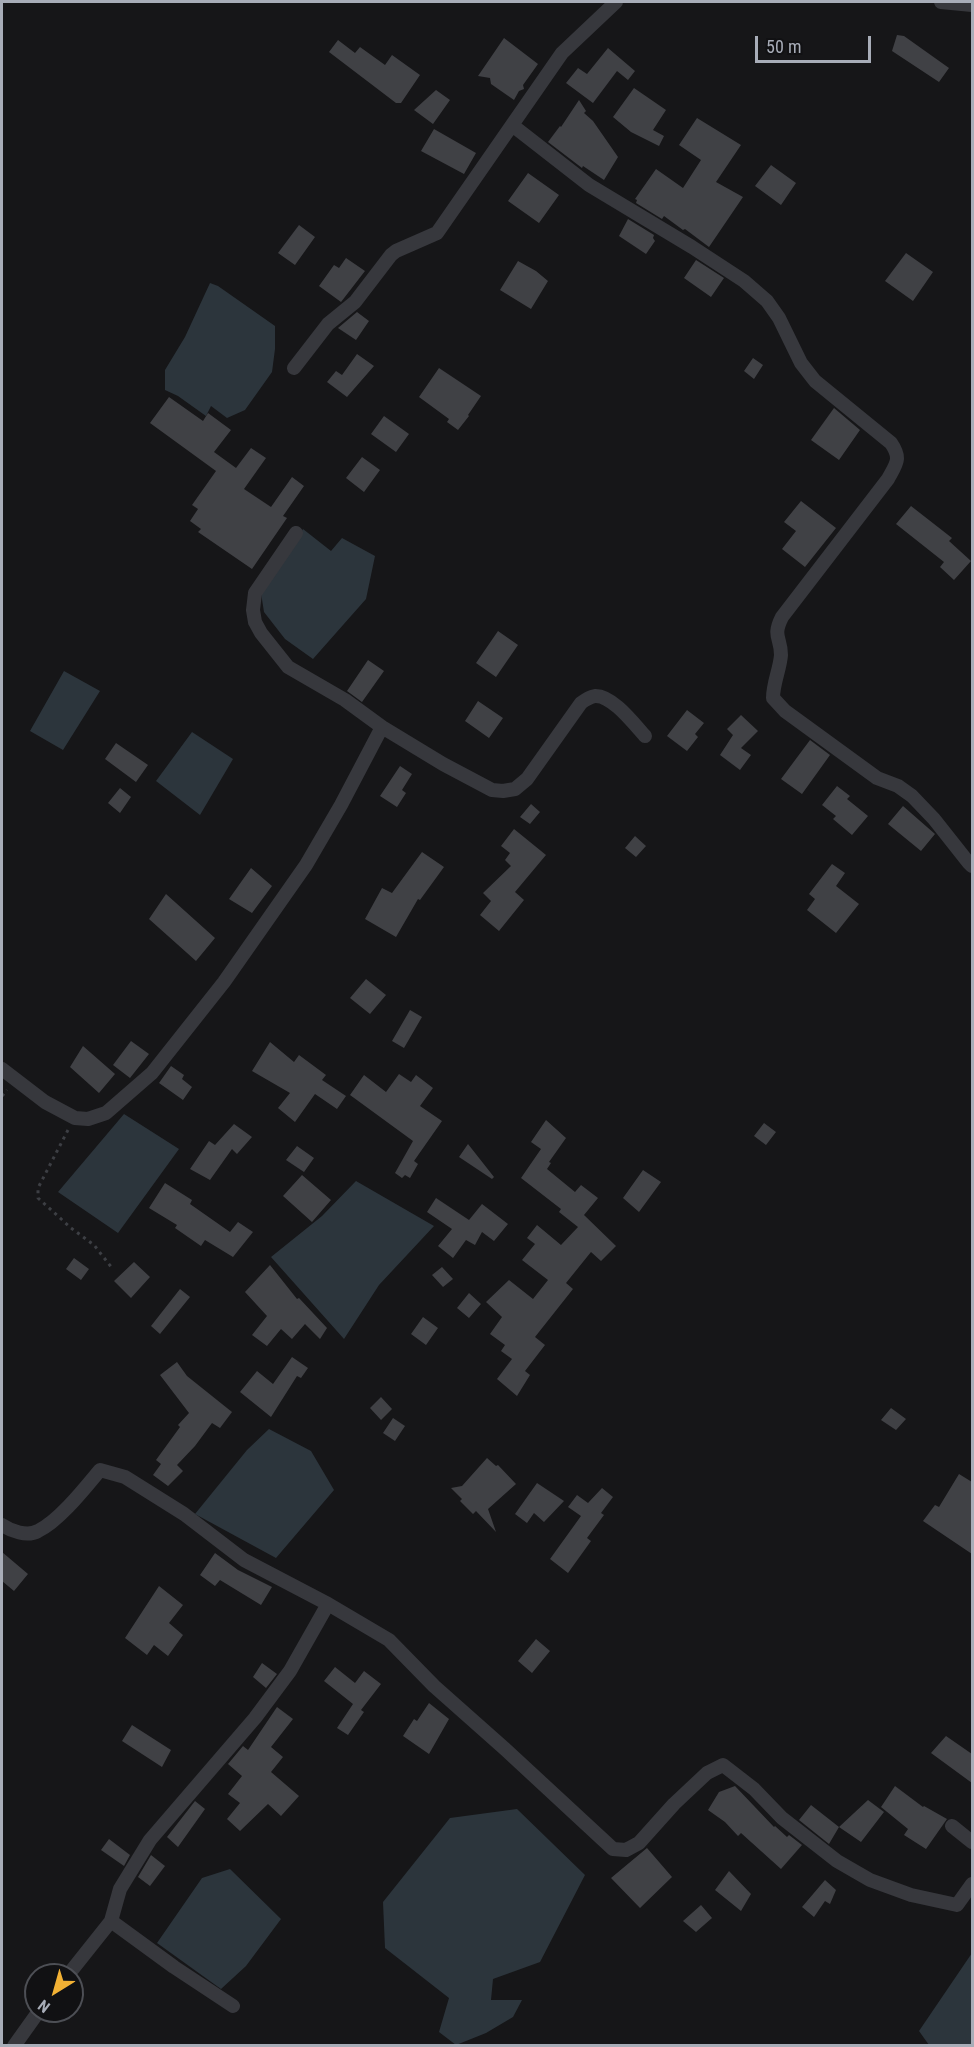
<!DOCTYPE html>
<html>
<head>
<meta charset="utf-8">
<style>
  body { margin:0 }
  #map { position:relative; width:974px; height:2047px; overflow:hidden; background:#161618; font-family:"Roboto Condensed",sans-serif }
  canvas { display:block }
  .frame { position:absolute; inset:0; border:3px solid #a8adb8; pointer-events:none }
  .north { position:absolute; left:24px; top:1963px; width:60px; height:60px; box-sizing:border-box; background:#111113; border:2px solid #4d4f55; border-radius:50%; rotate:217deg; font-size:16px; font-weight:700; line-height:24px; text-align:center; color:#a8adb8 }
  .north::after { content:''; display:block; margin:auto; width:21px; height:27px; background:#f2b134; clip-path:polygon(50% 0,100% 100%,50% 72%,0 100%) }
  .scale { position:absolute; left:755px; top:36px; width:116px; height:27px; box-sizing:border-box; border:3px solid #a8adb8; border-top:0; padding-left:8px; font-size:18px; line-height:21px; white-space:nowrap; color:#a8adb8; -webkit-text-stroke:4px #111113; paint-order:stroke }
</style>
</head>
<body>
<div id="map">
<canvas width="974" height="2047"></canvas>
<div class="frame"></div>
<div class="north">N</div>
<div class="scale">50 m</div>
</div>
<script>
const c = document.querySelector('canvas').getContext('2d');
c.lineJoin = 'round';
function fill(path, color) {
  c.fillStyle = color;
  c.fill(path, 'evenodd');
}
function trace(path, color, width, dash) {
  c.strokeStyle = color;
  c.lineWidth = width;
  c.lineCap = dash ? 'butt' : 'round';
  c.setLineDash(dash || []);
  c.stroke(path);
}
const water = new Path2D(`
  M210 283 218 286 275 326V349L272 372 245 410 227 418 211 406 206 416 178 396 165 390V370L185 337Z
  M303 529 331 551 342 538 375 556 366 599 313 659 285 639 264 612 261 593Z
  M64 671 100 691 63 750 30 731Z
  M192 732 233 759 200 815 156 781Z
  M124 1114 179 1149 118 1233 58 1192Z
  M356 1181 434 1226 379 1285 344 1339 271 1257 322 1216Z
  M269 1429 311 1451 334 1490 276 1558 195 1514 247 1450Z
  M517 1809 585 1875 540 1962 493 1979 491 2000H522L513 2017 486 2033 456 2045 439 2032 449 1998 385 1948 383 1902 450 1818Z
  M230 1869 281 1919 246 1966 221 1989 157 1943 202 1878Z
  M972 1953V2045H929L919 2031Z`);
const building = new Path2D(`
  M897 35 904 36 949 68 939 82 892 51Z
  M504 38 538 64 523 85 524 89 519 91 514 100 491 84 490 78 478 76Z
  M338 40 355 53 360 47 385 65 392 55 420 75 401 103H396L329 52Z
  M608 48 635 71 628 80 617 71 593 103 566 83 578 68 587 74Z
  M634 88 666 110 653 130 664 136 659 146 631 132 613 117Z
  M436 90 450 100 433 124 414 110Z
  M579 100 586 111 584 113 593 121 618 157 604 180 583 166 582 168 548 142 560 126 561 127Z
  M697 118 741 145 716 182 743 197 709 247 685 229 683 230 664 216 662 219 636 203 637 200 635 199 656 169 683 188 701 160 679 145Z
  M434 129 476 153 464 174 421 151Z
  M771 165 796 183 781 205 755 186Z
  M528 173 559 195 539 223 508 201Z
  M628 219 654 235 653 238 655 241 646 254 619 236Z
  M299 225 315 237 295 265 278 253Z
  M906 253 933 272 913 301 885 281Z
  M346 258 365 271 341 302 319 286 334 265 339 268Z
  M696 260 724 278 711 297 684 278Z
  M518 261 536 271 548 281 531 309 500 290Z
  M357 312 369 321 356 340 338 328Z
  M357 354 374 366 347 397 327 382 336 371 342 375Z
  M753 358 763 365 754 379 744 371Z
  M439 368 481 396 468 415 469 416 458 430 447 422 449 419 419 397Z
  M169 397 203 421 208 413 231 430 214 452 236 468 251 448 266 458 244 489 271 507 292 477 304 486 283 516 287 518 252 569 198 532 201 529 190 521 198 509 192 505 216 471 150 423Z
  M834 408 860 430 839 460 811 440Z
  M384 416 409 434 396 452 371 434Z
  M362 457 380 470 364 492 346 478Z
  M801 501 836 528 805 567 782 549 796 531 784 522Z
  M911 506 952 538 949 541 971 561 954 580 940 567 944 562 896 524Z
  M498 631 518 645 496 677 476 663Z
  M368 660 384 671 362 702 347 691Z
  M478 701 503 718 489 738 465 721Z
  M687 710 704 723 695 734 698 737 687 751 667 736Z
  M741 715 758 731 741 748 751 755 740 770 720 755 733 735 727 729Z
  M810 740 830 755 802 794 781 779Z
  M116 743 148 765 136 782 105 759Z
  M400 766 412 774 402 790 406 793 397 807 380 796Z
  M837 786 850 796 847 799 868 816 852 835 833 819 836 816 822 805Z
  M120 788 131 797 120 813 108 803Z
  M531 804 540 812 530 824 520 817Z
  M903 806 935 834 921 851 888 824Z
  M514 829 546 855 515 892 524 900 499 931 480 915 491 901 483 893 511 866 505 860 510 853 501 846Z
  M635 836 646 846 636 857 625 848Z
  M422 852 444 867 420 900 418 899 396 937 365 919 382 888 392 893Z
  M832 864 845 873 836 886 859 904 836 933 807 910 815 899 809 894Z
  M251 868 272 886 252 913 229 899Z
  M166 894 215 938 196 961 149 919Z
  M366 979 386 995 370 1014 350 998Z
  M410 1010 422 1017 404 1048 392 1041Z
  M131 1041 149 1054 130 1078 113 1065Z
  M270 1042 294 1062 299 1055 326 1075 322 1080 346 1096 337 1109 315 1094 295 1122 278 1108 290 1093 252 1071Z
  M83 1046 115 1074 99 1093 70 1067Z
  M171 1066 184 1075 182 1079 192 1087 183 1100 159 1083Z
  M399 1074 411 1082 416 1075 433 1088 420 1106 442 1121 414 1161 418 1164 410 1178 405 1175 402 1178 395 1173 413 1141 350 1095 364 1075 386 1092Z
  M546 1120 566 1138 549 1162 551 1163 547 1169 575 1192 581 1185 598 1198 584 1215 616 1246 601 1261 591 1252 566 1283 573 1289 535 1337 545 1345 525 1371 530 1375 517 1396 497 1379 512 1359 501 1351 505 1345 490 1334 502 1317 486 1302 509 1280 533 1299 548 1280 522 1260 535 1244 527 1238 537 1225 561 1245 578 1227 559 1212 561 1209 521 1178 541 1149 531 1142Z
  M764 1123 776 1132 766 1145 754 1136Z
  M234 1124 252 1137 237 1154 232 1149 210 1180 190 1169 209 1141 215 1145Z
  M468 1144 494 1177 492 1179 459 1157Z
  M297 1146 314 1158 304 1172 286 1160Z
  M643 1170 661 1182 639 1212 623 1198Z
  M302 1175 331 1200 312 1222 283 1196Z
  M165 1183 192 1200 190 1204 230 1232 238 1222 253 1232 233 1257 205 1240 201 1246 175 1228 177 1225 149 1208Z
  M436 1198 469 1220 482 1204 508 1224 494 1241 482 1232 475 1245 466 1240 453 1258 438 1246 452 1229 427 1212Z
  M74 1258 89 1269 81 1280 66 1269Z
  M134 1262 150 1277 131 1298 114 1281Z
  M270 1265 297 1299 299 1298 327 1328 320 1339 305 1324 292 1339 281 1329 267 1346 252 1335 267 1316 245 1292Z
  M442 1267 453 1279 443 1287 432 1275Z
  M180 1289 190 1297 160 1334 151 1326Z
  M469 1293 481 1304 469 1318 457 1308Z
  M423 1317 438 1328 426 1345 411 1334Z
  M292 1357 308 1368 301 1378 297 1376 271 1417 240 1392 257 1371 273 1384Z
  M177 1362 187 1376 232 1412 220 1428 212 1423 195 1446 177 1465 183 1471 168 1486 153 1475 161 1464 156 1460 180 1427 178 1425 189 1413 160 1375Z
  M381 1397 392 1409 381 1420 370 1408Z
  M891 1408 906 1419 896 1430 881 1420Z
  M393 1418 405 1426 395 1441 383 1433Z
  M487 1458 496 1466 498 1465 516 1484 488 1509 496 1532 476 1511 473 1514 460 1501 462 1499 451 1488 462 1486Z
  M959 1474 972 1482V1554L923 1521 935 1505 939 1507Z
  M537 1483 564 1501 544 1522 534 1513 527 1523 515 1514Z
  M602 1488 613 1497 601 1513 604 1515 587 1538 591 1541 568 1573 550 1559 581 1516 568 1507 577 1495 588 1503Z
  M2 1552 28 1574 14 1591 2 1581Z
  M215 1553 238 1570 272 1587 261 1605 220 1580 215 1586 200 1575Z
  M159 1586 183 1605 169 1623 183 1635 168 1656 154 1645 147 1655 125 1638Z
  M536 1639 550 1651 532 1673 518 1661Z
  M262 1663 277 1674 266 1688 253 1677Z
  M335 1667 355 1683 364 1671 381 1684 361 1710 364 1712 348 1735 337 1728 353 1704 324 1681Z
  M429 1703 449 1719 429 1754 403 1736 414 1719 417 1721Z
  M277 1707 293 1719 271 1747 283 1757 271 1772 299 1796 281 1816 268 1804 240 1831 227 1819 240 1803 228 1794 242 1776 228 1764 243 1746 248 1750Z
  M132 1725 171 1750 162 1767 122 1741Z
  M946 1736 972 1754V1783L931 1753Z
  M735 1786 774 1827 775 1826 787 1837 789 1835 802 1845 781 1869 741 1833 738 1836 725 1822 708 1810 719 1792Z
  M895 1786 923 1807 924 1806 947 1819 926 1849 904 1835 908 1829 881 1807Z
  M868 1800 884 1812 861 1842 839 1827Z
  M195 1801 205 1809 178 1847 167 1837Z
  M811 1805 839 1827 829 1844 799 1820Z
  M109 1839 130 1855 124 1866 101 1850Z
  M647 1848 672 1877 640 1908 611 1878Z
  M151 1855 165 1866 150 1886 138 1877Z
  M729 1871 751 1894 741 1911 715 1890Z
  M825 1880 836 1890 830 1904 825 1901 814 1917 802 1907Z
  M701 1905 712 1918 696 1932 683 1921Z`);
const path = new Path2D(`
  M2 1096 7 1090
  M68 1130 38 1188V1198L71 1228 94 1245 112 1268`);
const street = new Path2D(`
  M941 2 972 5
  M512 125 589 185 692 247 744 281 767 301 779 318 801 363 815 381 891 443C902 459 896 464 888 479L782 617C772 637 781 637 781 655 780 669 773 683 773 698L785 711 877 778 898 786 912 796 934 819 968 862 972 866
  M294 368 328 324 355 302 391 255 396 251 437 233 562 53 616 2
  M296 533 255 593 253 610 255 622 261 633 288 667 345 700 382 727 443 764 492 790 503 791 515 789 527 779 581 703C585 700 590 697 595 696 612 695 634 724 645 736
  M2 1069 45 1102 75 1118 88 1119 106 1113 152 1073 224 982 306 865 341 805 382 727
  M2 1525C11 1531 27 1537 38 1531 59 1521 85 1488 100 1470L125 1477 184 1514 244 1560 328 1604 389 1640 434 1686 505 1749 613 1849 626 1850 639 1843 674 1804 707 1773 723 1765 754 1789 782 1818 837 1861 870 1880 911 1895 957 1905 972 1884
  M952 1826 972 1842
  M111 1921 174 1967 233 2006
  M68 1975 111 1921 120 1889 150 1840 255 1718 290 1671 328 1604
  M14 2046 39 2011`);
fill(water, '#2c353c');
fill(building, '#404145');
trace(path, '#3d3f44', 3, [3, 4.5]);
trace(street, '#37383d', 14);
</script>
</body>
</html>
